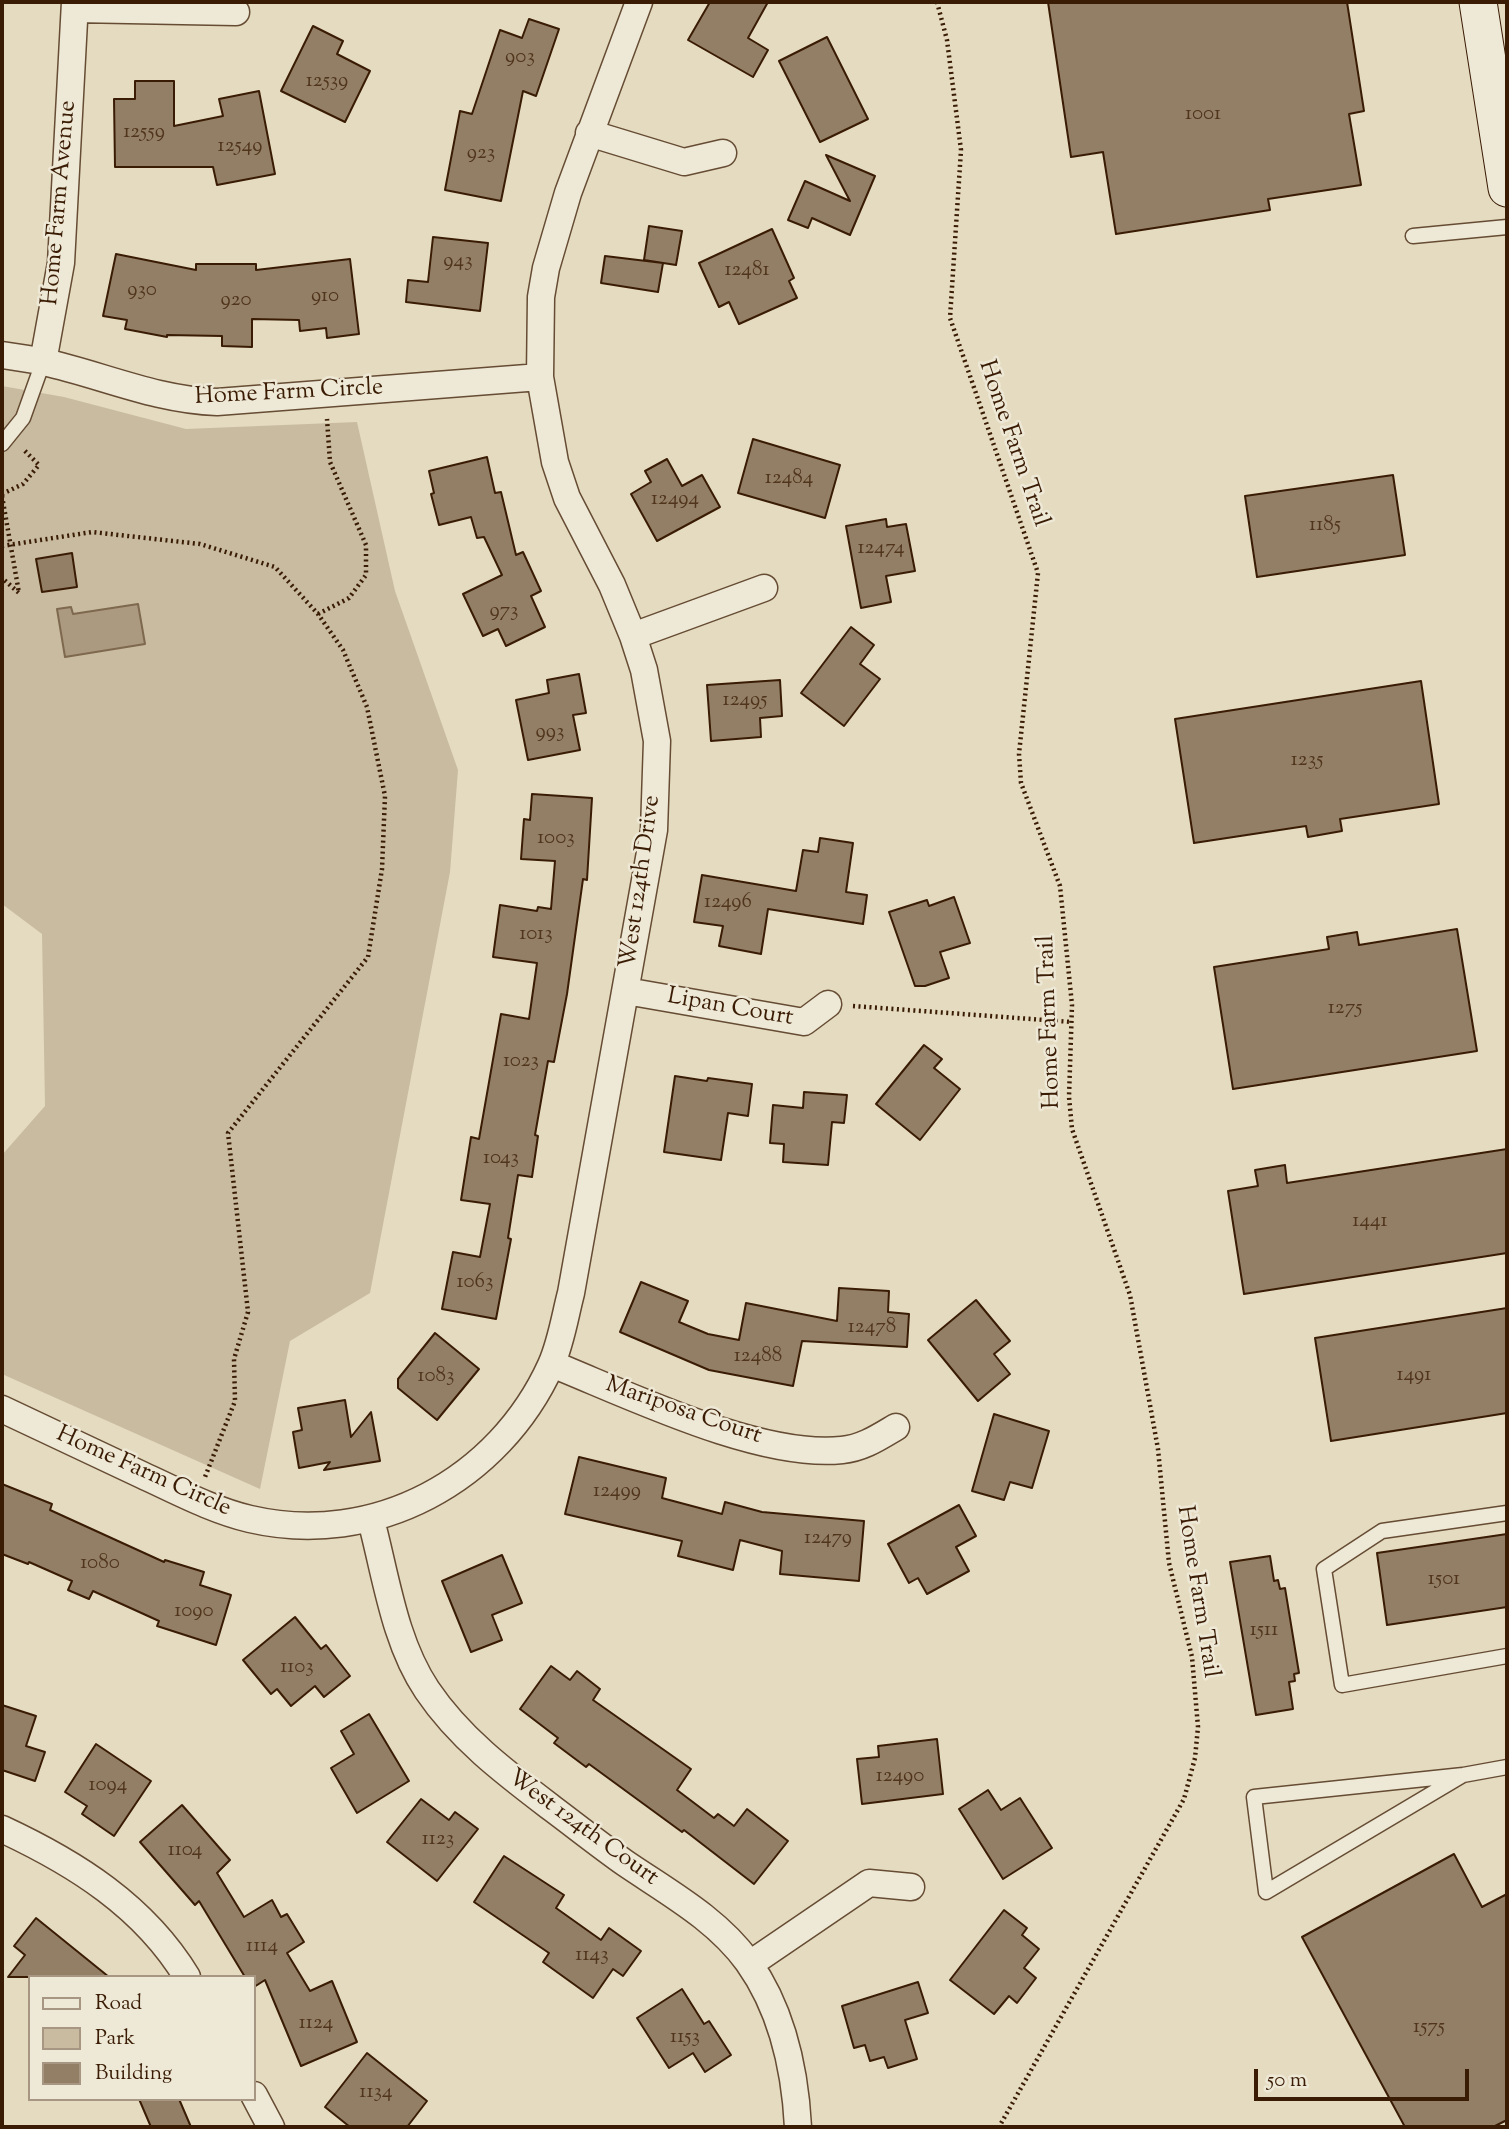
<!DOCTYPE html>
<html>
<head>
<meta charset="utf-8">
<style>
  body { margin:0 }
  #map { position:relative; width:1509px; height:2129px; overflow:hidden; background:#e5dbc0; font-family:"Sorts Mill Goudy",serif }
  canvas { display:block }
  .frame { position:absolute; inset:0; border:4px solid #3a1c04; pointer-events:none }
  .legend { position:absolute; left:28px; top:1975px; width:228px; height:126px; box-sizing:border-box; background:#eee8d6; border:2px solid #a69682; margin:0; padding:9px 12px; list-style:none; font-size:21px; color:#3a1c04 }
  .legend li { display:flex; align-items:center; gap:14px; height:35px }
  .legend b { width:35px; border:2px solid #a69682 }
  .scale { position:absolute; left:1254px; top:2069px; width:215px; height:32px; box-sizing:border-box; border:4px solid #3a1c04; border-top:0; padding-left:9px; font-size:21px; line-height:24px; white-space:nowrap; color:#3a1c04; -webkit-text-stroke:5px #eee8d6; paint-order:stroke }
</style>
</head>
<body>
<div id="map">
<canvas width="1509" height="2129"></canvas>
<div class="frame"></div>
<ul class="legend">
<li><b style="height:9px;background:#eee8d6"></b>Road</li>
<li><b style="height:19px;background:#c8bba0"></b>Park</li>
<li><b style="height:19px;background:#937f66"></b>Building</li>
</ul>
<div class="scale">50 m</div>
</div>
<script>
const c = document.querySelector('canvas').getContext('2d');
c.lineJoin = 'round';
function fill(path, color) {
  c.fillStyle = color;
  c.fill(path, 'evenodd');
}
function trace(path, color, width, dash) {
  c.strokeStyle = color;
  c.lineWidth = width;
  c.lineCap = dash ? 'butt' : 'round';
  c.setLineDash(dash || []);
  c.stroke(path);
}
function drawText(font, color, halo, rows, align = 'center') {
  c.font = font + ' "Sorts Mill Goudy",serif';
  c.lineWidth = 5;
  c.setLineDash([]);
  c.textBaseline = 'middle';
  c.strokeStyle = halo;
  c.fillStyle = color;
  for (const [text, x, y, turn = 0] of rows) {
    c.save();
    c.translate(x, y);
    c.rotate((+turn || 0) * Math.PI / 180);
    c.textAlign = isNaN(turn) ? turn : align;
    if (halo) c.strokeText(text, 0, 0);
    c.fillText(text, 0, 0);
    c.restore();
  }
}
const green = new Path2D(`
  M2 386 64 397 186 429 357 422 395 591 458 770 450 872 370 1293 290 1341 260 1489 2 1374V1155L45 1106 42 934 2 904Z`);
const water = new Path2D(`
  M138 604 145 644 65 657 57 609 71 607 73 614Z`);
const building = new Path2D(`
  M710 2H768L748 38 768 50 753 77 688 40Z
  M1048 2H1347L1364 111 1349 114 1361 185 1268 199 1270 210 1116 234 1103 152 1071 157Z
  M529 19 559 29 536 96 523 91 501 201 445 190 460 111 472 114 500 30 522 38Z
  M313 26 343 41 337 54 370 71 345 122 281 91Z
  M827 37 868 119 820 142 779 61Z
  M135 81H174V126L223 116 219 99 259 91 275 174 217 185 213 167H115L114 99H135Z
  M826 155 875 176 850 235 812 218 808 228 788 220 805 181 850 201Z
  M649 226 682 231 676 265 644 260Z
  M772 229 794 278 789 281 797 298 739 324 729 302 719 307 699 263Z
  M433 237 488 243 480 311 406 302 408 280 428 282Z
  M116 254 196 270V264H256V270L350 259 359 334 327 338 326 328 300 331 299 320 252 319V347L222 346V336L167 335V337L125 329 127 320 103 316Z
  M605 256 663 263 658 292 601 283Z
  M753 439 840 465 825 518 738 493Z
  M487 457 495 493 501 492 516 555 523 552 541 591 531 596 545 627 506 646 498 629 483 636 463 594 502 575 484 537 477 538 471 517 439 525 431 494 434 493 429 471Z
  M667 459 682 486 702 475 720 507 657 541 631 494 651 482 645 471Z
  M1393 475 1405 555 1257 577 1245 496Z
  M886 519 887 527 906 524 915 571 886 576 891 602 861 608 846 526Z
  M72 553 77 587 42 592 36 559Z
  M851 627 874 645 860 664 880 679 844 726 801 693Z
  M579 674 586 713 573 715 580 750 528 760 516 700 549 693 547 680Z
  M780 680 782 716 760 718 761 737 711 741 707 685Z
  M1421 681 1439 804 1340 819 1342 831 1308 837 1306 826 1194 843 1175 719Z
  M532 794 592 798 587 880 583 879 567 994 554 1062 548 1061 535 1135 538 1136 532 1177 518 1175 508 1238 511 1239 496 1319 442 1309 453 1252 480 1257 490 1204 461 1200 471 1137 479 1139 501 1014 529 1019 537 963 493 957 500 905 537 911 538 907 551 909 555 861 521 859 524 819 530 820Z
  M820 838 853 843 846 892 867 895 863 924 768 909 761 954 719 946 723 926 694 922 702 875 796 891 803 850 818 852Z
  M954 897 970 943 940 952 949 978 925 986H915L889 912 927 900 929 906Z
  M1457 929 1477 1051 1233 1089 1214 967 1329 949 1327 937 1357 932 1359 945Z
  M924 1045 942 1059 934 1068 960 1089 920 1140 876 1104Z
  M675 1076 707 1081 708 1078 752 1084 748 1116 728 1113 721 1160 664 1152Z
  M804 1092 847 1095 844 1123 832 1122 828 1165 783 1162 784 1144 770 1143 773 1105 803 1108Z
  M1507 1149V1253L1244 1294 1228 1191 1258 1186 1255 1170 1285 1165 1287 1183Z
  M641 1282 688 1301 679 1322 708 1334 739 1340 746 1303 837 1321 839 1288 889 1291 888 1312 909 1314 907 1347 802 1341 793 1386 709 1370 620 1332Z
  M976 1300 1010 1341 994 1354 1010 1374 978 1401 928 1340Z
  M1507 1308V1413L1331 1441 1315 1338Z
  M435 1333 479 1369 437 1420 398 1388V1379Z
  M345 1400 351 1437 371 1412 380 1461 324 1470 330 1462 299 1468 293 1432 302 1430 298 1408Z
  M994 1414 1049 1431 1032 1488 1010 1482 1004 1500 972 1491Z
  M579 1457 666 1478 662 1498 722 1514 725 1502 762 1512 864 1521 859 1581 780 1574 782 1551 740 1540 733 1570 678 1556 682 1541 565 1514Z
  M2 1484 52 1504 50 1510 164 1562 165 1560 204 1572 200 1585 231 1595 216 1645 157 1626 159 1621 93 1591 89 1599 68 1590 72 1581 29 1562 28 1564 2 1554Z
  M959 1505 976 1536 956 1547 969 1571 927 1594 918 1578 909 1583 888 1544Z
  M1507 1534V1607L1387 1625 1377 1553Z
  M502 1555 522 1603 492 1615 502 1640 471 1652 442 1581Z
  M1270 1556 1274 1581 1278 1580 1280 1589 1285 1588 1299 1673 1294 1674 1295 1681 1289 1682 1293 1709 1256 1715 1230 1562Z
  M295 1617 321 1649 326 1645 350 1676 324 1697 315 1686 291 1706 277 1689 271 1694 243 1660Z
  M551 1666 570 1680 577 1671 600 1689 593 1700 691 1769 677 1790 714 1818 718 1814 734 1826 747 1809 788 1841 754 1884 684 1830 682 1832 589 1764 586 1767 554 1743 558 1738 520 1709Z
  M2 1705 36 1716 26 1746 45 1752 35 1781 2 1770Z
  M369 1714 409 1781 357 1813 331 1768 354 1754 341 1731Z
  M937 1739 943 1794 862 1804 857 1759 879 1757 878 1746Z
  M96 1744 151 1781 114 1836 82 1814 87 1806 65 1792Z
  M988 1790 1001 1810 1020 1798 1052 1848 1003 1879 959 1809Z
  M421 1799 449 1820 455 1812 478 1829 437 1881 387 1842Z
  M182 1805 230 1860 217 1873 244 1917 272 1900 281 1917 287 1914 304 1942 287 1953 310 1991 332 1981 357 2042 301 2066 265 1980 254 1987V1977H245L199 1901 195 1905 140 1842Z
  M1454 1854 1482 1907 1507 1894V2120L1493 2127H1405L1302 1937Z
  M504 1856 564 1895 556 1908 601 1940 609 1928 641 1951 623 1976 613 1969 593 1998 543 1962 549 1953 474 1902Z
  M1004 1910 1027 1928 1022 1935 1039 1949 1024 1968 1036 1978 1017 2003 1009 1996 994 2014 950 1980Z
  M36 1918 109 1977H8L25 1955 14 1946Z
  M918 1982 928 2013 905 2020 917 2059 888 2068 884 2057 870 2061 865 2045 854 2048 842 2006Z
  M682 1989 704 2024 709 2021 731 2055 705 2072 693 2053 669 2068 637 2018Z
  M367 2053 427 2101 407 2127H350L325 2107Z
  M139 2099H179L191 2127H151Z`);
const path = new Path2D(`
  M937 2 947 40 961 150 950 318 1038 573 1019 754 1021 783 1060 886 1072 1005 1069 1097 1072 1129 1130 1295 1158 1449 1169 1563 1192 1657 1198 1727 1195 1758 1184 1799 999 2127
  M2 494 23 484 39 465 24 450
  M2 496 19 593 2 578
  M2 546 92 532 200 544 275 567 318 614 343 650 367 707 385 796 382 869 368 957 228 1133 248 1312 234 1359 235 1401 205 1477
  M318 614 349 598 366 575V545L330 462 327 419
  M853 1006 1072 1022`);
const lane = new Path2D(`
  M1413 236 1507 227
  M2 444 23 418 43 362
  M1507 1513 1382 1531 1324 1569 1342 1685 1507 1656
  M1463 1775 1266 1892 1254 1797 1463 1775 1507 1767`);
const street = new Path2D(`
  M75 9 236 12
  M589 133 684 162 723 153
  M2 355C16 357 30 359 44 362 102 375 156 400 217 402L540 377
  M43 362 61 263 75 2
  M633 636 764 588
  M626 991 804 1022 828 1004
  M552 1364C629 1395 760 1459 842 1450 863 1448 879 1437 896 1427
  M2 1409C48 1431 95 1453 142 1475 177 1491 212 1510 250 1519 375 1548 499 1480 551 1365 561 1343 565 1316 571 1293L654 830 657 741 644 670 633 636 612 585 567 498 555 462 540 377 541 297 546 268 568 193 639 2
  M371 1520C386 1576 394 1641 427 1690 460 1739 507 1774 553 1809 577 1827 601 1846 625 1863 669 1893 717 1919 748 1962 783 2011 795 2069 798 2127
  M2 1829C75 1863 144 1906 187 1977
  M750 1964 869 1883 911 1887
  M254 2095 271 2127`);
const secondary = new Path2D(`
  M1478 2 1507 188`);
const numberNames = [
  ["903",520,58],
  ["12539",327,82],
  ["1001",1203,115],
  ["12559",144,133],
  ["12549",240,147],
  ["923",481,154],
  ["943",458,262],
  ["12481",747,271],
  ["930",142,291],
  ["910",325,297],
  ["920",236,301],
  ["12484",789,479],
  ["12494",675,500],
  ["1185",1325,526],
  ["12474",881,549],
  ["973",504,612],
  ["12495",745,701],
  ["993",550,733],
  ["1235",1307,761],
  ["1003",556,839],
  ["12496",728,903],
  ["1013",536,935],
  ["1275",1345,1009],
  ["1023",521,1062],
  ["1043",501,1159],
  ["1441",1370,1222],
  ["1063",475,1283],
  ["12478",872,1328],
  ["12488",758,1357],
  ["1491",1414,1376],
  ["1083",436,1377],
  ["12499",617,1492],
  ["12479",828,1539],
  ["1080",100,1564],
  ["1501",1444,1580],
  ["1090",194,1612],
  ["1511",1264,1631],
  ["1103",297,1668],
  ["12490",900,1777],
  ["1094",108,1786],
  ["1123",438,1840],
  ["1104",185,1851],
  ["1114",262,1947],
  ["1143",592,1956],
  ["1124",316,2024],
  ["1575",1429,2028],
  ["1153",685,2038],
  ["1134",376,2093]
];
const streetNames = [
  ["Home Farm Avenue",61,203,-85],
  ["Home Farm Circle",289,394,-3],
  ["Home Farm Trail",1012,444,71],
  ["West 124th Drive",642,882,-82],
  ["Lipan Court",730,1009,10],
  ["Home Farm Trail",1051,1022,-92],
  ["Mariposa Court",683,1412,19],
  ["Home Farm Circle",143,1473,24],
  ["Home Farm Trail",1196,1592,81],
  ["West 124th Court",582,1829,36]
];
fill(green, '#c8bba0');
fill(water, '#ab9a80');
trace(water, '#7e684e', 2);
fill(building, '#937f66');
trace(building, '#3a1c04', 2);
trace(lane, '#654c33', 17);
trace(street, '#654c33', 29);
trace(secondary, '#3a1c04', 39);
trace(path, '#3a1c04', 4.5, [2, 3.5]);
trace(lane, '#eee8d6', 14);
trace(street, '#eee8d6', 26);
trace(secondary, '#eee8d6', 37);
drawText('21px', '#50351c', null, numberNames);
drawText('24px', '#3a1c04', '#eee8d6', streetNames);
</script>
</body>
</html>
